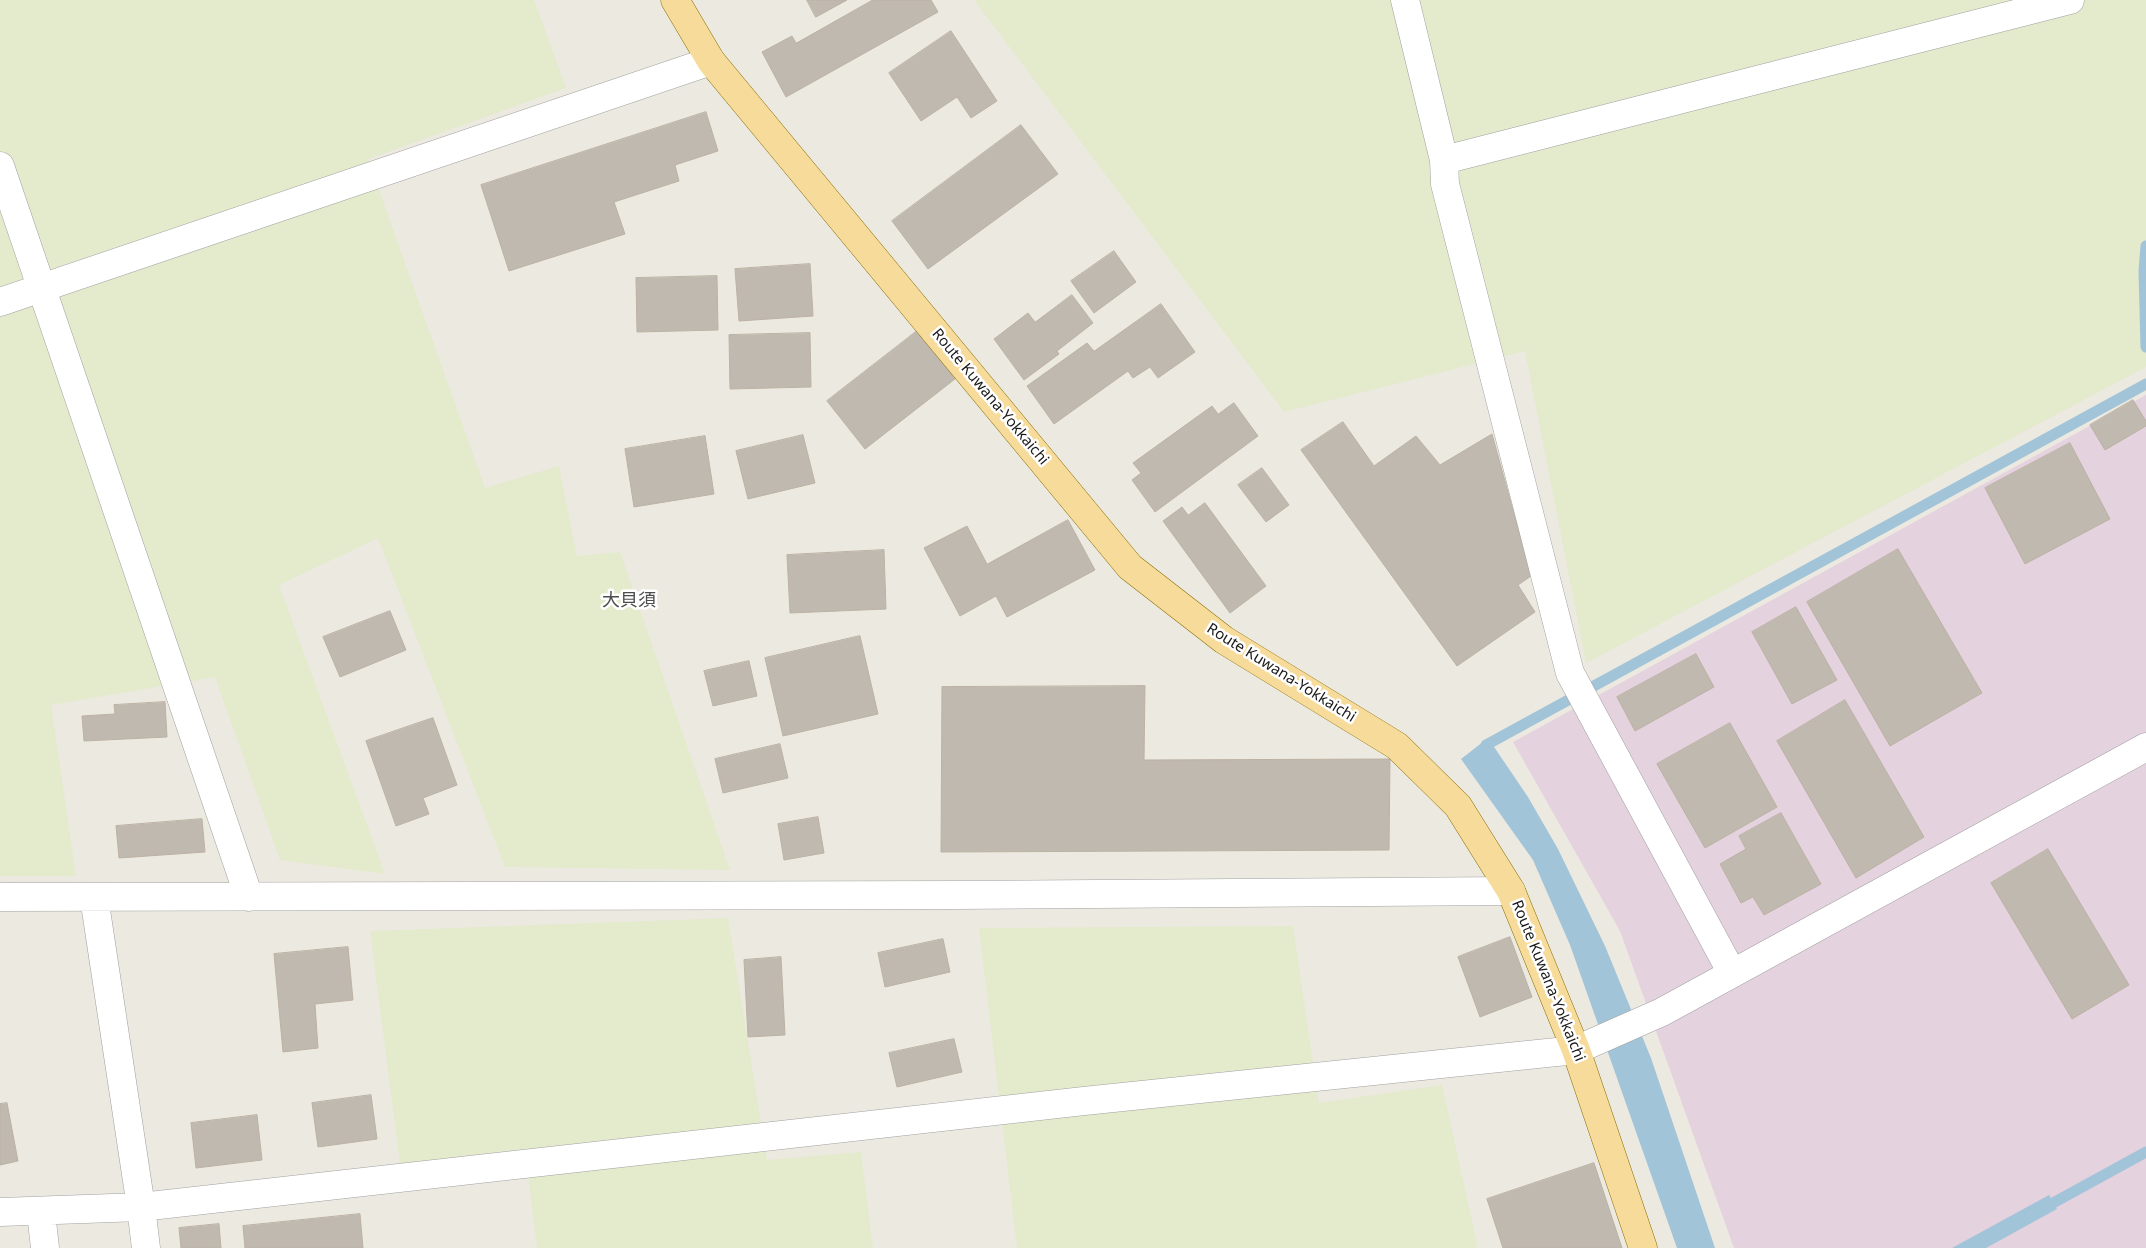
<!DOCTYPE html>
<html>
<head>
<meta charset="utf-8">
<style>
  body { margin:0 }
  canvas { display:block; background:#ece9e0 }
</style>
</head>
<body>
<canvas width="2146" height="1248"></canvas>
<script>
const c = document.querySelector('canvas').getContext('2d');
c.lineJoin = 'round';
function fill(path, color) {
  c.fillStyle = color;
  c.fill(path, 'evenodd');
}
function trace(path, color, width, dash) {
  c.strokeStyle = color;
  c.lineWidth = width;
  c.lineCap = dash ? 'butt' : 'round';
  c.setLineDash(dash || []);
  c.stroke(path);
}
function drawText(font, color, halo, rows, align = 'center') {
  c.font = font + ' "Noto Sans","Noto Sans JP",sans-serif';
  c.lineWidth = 5;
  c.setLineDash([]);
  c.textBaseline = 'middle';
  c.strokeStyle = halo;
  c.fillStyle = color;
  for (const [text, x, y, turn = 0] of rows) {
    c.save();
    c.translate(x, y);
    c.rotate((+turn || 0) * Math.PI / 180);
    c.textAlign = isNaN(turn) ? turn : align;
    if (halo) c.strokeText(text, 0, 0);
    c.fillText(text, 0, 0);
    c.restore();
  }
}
const industrial = new Path2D(`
  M2146 395V1248H1734L1620 931 1513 742Z`);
const farmland = new Path2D(`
  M0 0H534L566 88 368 159 485 488 559 466 577 556 620 552 730 870 505 867 378 538 279 585 385 874 280 860 215 677 51 705 76 876H0Z
  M974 0H2146V367L1586 663 1525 351 1284 412Z
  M728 918 767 1160 861 1152 873 1248H537L525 1149 400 1164 370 931Z
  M1293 926 1319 1103 1442 1085 1478 1248H1017L979 928Z`);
const water = new Path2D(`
  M1488 738 1528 797 1558 849 1605 946 1651 1058 1715 1248H1677L1570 945 1533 860 1461 759Z
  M2049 1195 2057 1209 1986 1248H1952Z`);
const stream = new Path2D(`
  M2146 246 2144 271 2146 347
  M1486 745 2146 384
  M2053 1203 2146 1152`);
const building = new Path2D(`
  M807 0H847L816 17Z
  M873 0H931L938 12 786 97 762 52 792 36 796 43Z
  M951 31 997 101 971 118 957 97 921 121 889 73Z
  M706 112 718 151 675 165 679 181 614 202 625 234 509 271 481 185Z
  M1021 125 1058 174 928 269 892 221Z
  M1114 251 1136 282 1094 313 1071 281Z
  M810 264 813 316 739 321 735 269Z
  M717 276 718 330 637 332 636 278Z
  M1072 295 1093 323 1057 351 1059 354 1024 380 994 339 1028 313 1035 322Z
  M1161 304 1195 352 1158 378 1150 367 1133 378 1128 371 1054 424 1027 386 1087 343 1094 351Z
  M917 331 955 379 865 449 827 401Z
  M810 333 811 387 730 389 729 335Z
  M2133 400 2146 421V426L2105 450 2090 425Z
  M1234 403 1258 436 1155 512 1132 480 1141 473 1133 463 1212 406 1218 414Z
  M1343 422 1374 466 1416 436 1440 465 1492 434 1531 576 1518 585 1535 612 1457 666 1301 450Z
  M803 435 815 483 748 499 736 451Z
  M705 436 714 494 634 507 625 449Z
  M2070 443 2110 519 2025 564 1985 488Z
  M1262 468 1289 505 1266 522 1238 485Z
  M1205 503 1266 586 1230 613 1163 521 1182 507 1188 515Z
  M1068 520 1095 570 1007 617 996 596 960 616 924 548 967 526 987 564Z
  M1898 549 1982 693 1890 746 1807 602Z
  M884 550 886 609 790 613 787 555Z
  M1796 607 1837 680 1792 704 1752 632Z
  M390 611 406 650 340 677 323 637Z
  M860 636 878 714 783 736 765 658Z
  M1696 654 1714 687 1635 731 1617 697Z
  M749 661 757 696 713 706 704 671Z
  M1145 686 1144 760 1390 759 1389 850 941 852 942 687Z
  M1845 700 1924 837 1856 878 1777 741Z
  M165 702 167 737 84 741 82 716 115 714 114 705Z
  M433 718 457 785 423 798 429 814 396 826 366 741Z
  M1730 723 1777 807 1705 848 1657 764Z
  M780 744 788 778 723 793 715 759Z
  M1781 813 1821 884 1764 915 1753 897 1741 903 1720 864 1746 849 1739 836Z
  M818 817 824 853 784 860 778 824Z
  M202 819 205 852 119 858 116 826Z
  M2048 849 2129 985 2072 1019 1991 883Z
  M1510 937 1532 997 1480 1017 1458 957Z
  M943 939 950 972 885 987 878 953Z
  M348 947 353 1000 315 1004 318 1048 283 1052 274 954Z
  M781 957 785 1035 748 1037 744 960Z
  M954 1039 962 1072 897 1087 889 1053Z
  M371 1095 377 1139 318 1147 312 1103Z
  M7 1103 18 1161 0 1165V1104Z
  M257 1115 262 1160 196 1168 191 1123Z
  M1594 1163 1622 1248H1503L1487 1199Z
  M360 1214 363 1248H245L243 1226Z
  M219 1224 221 1248H181L179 1228Z`);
const minor = new Path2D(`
  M1405 0 1444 160 1445 184 1570 673 1732 973
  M1444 160 2070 0
  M0 166 249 897
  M0 302 711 61
  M0 897 957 895 1511 891
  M94 897 141 1207 146 1248
  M0 1212 141 1207 1084 1101 1576 1050 1662 1012 2146 747
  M41 1212 45 1248`);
const major = new Path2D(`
  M675 0 711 61 1130 567 1224 640 1397 746 1458 806 1511 891 1576 1050 1643 1248`);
const streetNames = [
  ["Route Kuwana-Yokkaichi",990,397,50],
  ["Route Kuwana-Yokkaichi",1281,673,32],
  ["Route Kuwana-Yokkaichi",1548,981,68]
];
const quarterNames = [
  ["大貝須",629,601]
];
fill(industrial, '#e5d2df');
fill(farmland, '#e4eacc');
fill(water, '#a2c4d8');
trace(stream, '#a2c4d8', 11);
fill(building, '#c0b9b0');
trace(building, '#bcb2a3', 1);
trace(minor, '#a1a1a1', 29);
trace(major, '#8a7007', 29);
trace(minor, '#fff', 28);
trace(major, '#f7db9a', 28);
drawText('15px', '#1a1a1a', '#fff', streetNames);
drawText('18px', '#4d4d4d', '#fff', quarterNames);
</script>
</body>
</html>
